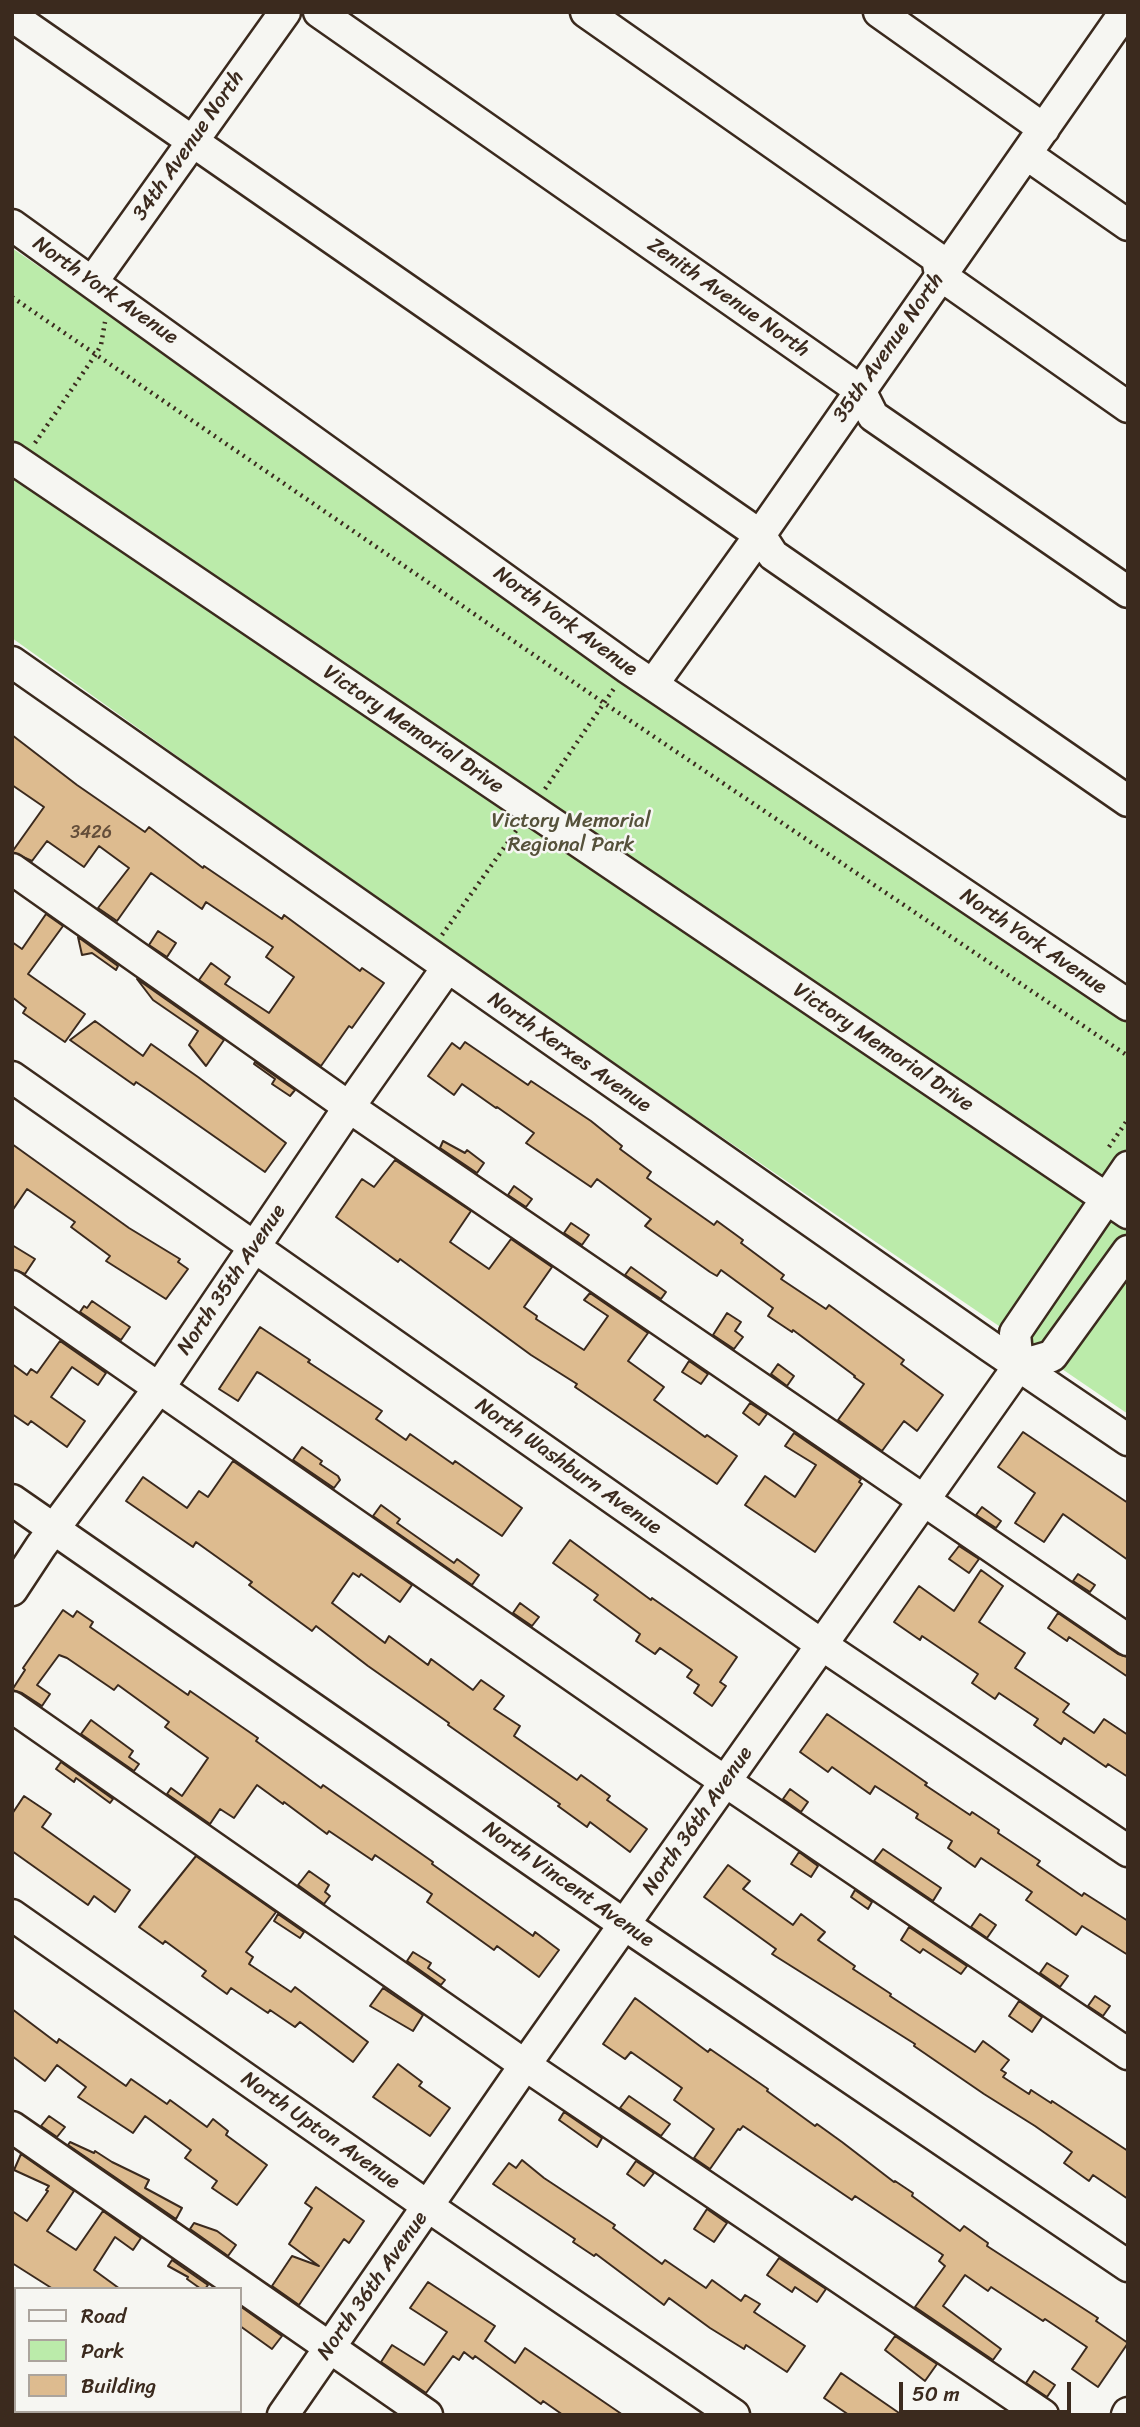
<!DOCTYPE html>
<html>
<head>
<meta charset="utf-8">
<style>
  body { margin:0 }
  #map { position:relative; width:1140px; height:2427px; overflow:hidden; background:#f6f6f2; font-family:Sriracha,sans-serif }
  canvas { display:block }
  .frame { position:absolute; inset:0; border:14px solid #3b2a1e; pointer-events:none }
  .legend { position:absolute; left:14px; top:2287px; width:228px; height:126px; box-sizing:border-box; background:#f6f6f2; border:2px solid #aba49d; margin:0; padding:9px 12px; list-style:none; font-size:21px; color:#3b2a1e }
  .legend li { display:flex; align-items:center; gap:14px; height:35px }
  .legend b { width:35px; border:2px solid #aba49d }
  .scale { position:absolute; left:899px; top:2382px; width:172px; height:32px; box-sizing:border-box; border:4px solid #3b2a1e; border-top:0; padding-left:9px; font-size:21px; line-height:24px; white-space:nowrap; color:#3b2a1e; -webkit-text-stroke:5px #f6f6f2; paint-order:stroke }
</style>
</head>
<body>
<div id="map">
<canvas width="1140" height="2427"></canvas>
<div class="frame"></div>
<ul class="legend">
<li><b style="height:9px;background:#f6f6f2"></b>Road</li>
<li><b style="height:19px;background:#bbebaa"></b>Park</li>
<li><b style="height:19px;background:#ddbb8f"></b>Building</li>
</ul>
<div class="scale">50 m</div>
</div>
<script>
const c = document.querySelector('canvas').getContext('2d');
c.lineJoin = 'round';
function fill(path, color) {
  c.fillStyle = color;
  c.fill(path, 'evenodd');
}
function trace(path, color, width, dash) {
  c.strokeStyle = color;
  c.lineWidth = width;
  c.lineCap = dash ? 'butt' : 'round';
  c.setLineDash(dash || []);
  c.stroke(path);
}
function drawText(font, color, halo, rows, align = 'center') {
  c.font = font + ' Sriracha,sans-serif';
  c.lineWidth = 5;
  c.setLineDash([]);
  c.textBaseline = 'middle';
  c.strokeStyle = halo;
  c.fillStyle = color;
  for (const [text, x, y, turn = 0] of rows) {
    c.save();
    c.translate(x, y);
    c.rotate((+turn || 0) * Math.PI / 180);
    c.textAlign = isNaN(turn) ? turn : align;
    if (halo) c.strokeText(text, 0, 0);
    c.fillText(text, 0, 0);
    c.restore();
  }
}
const green = new Path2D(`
  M12 248 1128 1017V1414L458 957 12 638Z`);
const building = new Path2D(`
  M12 735 77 785 145 832 149 827 203 868 204 866 282 919 284 915 360 971 362 968 384 983 352 1028 349 1026 321 1066 199 980 211 963 230 977 225 984 269 1013 294 977 266 957 273 947 206 902 202 909 151 873 117 921 98 908 129 868 99 846 84 867 47 841 32 861 12 852 44 807 12 785Z
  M46 914 63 926 28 974 85 1014 65 1042 23 1013 26 1008 12 997V942L22 949Z
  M158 931 176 943 167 957 149 945Z
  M78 937 118 966 116 970 92 953 82 955Z
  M137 979 224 1040 206 1066 189 1045 198 1031 153 1000Z
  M95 1021 143 1056 151 1044 198 1077 286 1143 265 1172 151 1092 136 1082 134 1085 70 1040Z
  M465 1042 528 1085 531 1081 591 1121 622 1146 620 1149 651 1172 647 1178 714 1225 717 1221 743 1240 741 1243 784 1275 781 1279 826 1309 829 1305 904 1360 901 1364 943 1395 917 1431 904 1421 882 1451 838 1420 864 1384 854 1377 855 1376 793 1330 792 1332 768 1316 773 1308 721 1270 717 1276 710 1272 645 1226 651 1219 597 1179 591 1187 526 1143 534 1133 497 1107 496 1108 462 1084 454 1095 428 1076 452 1043 460 1049Z
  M255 1062 295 1090 290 1096 272 1084 275 1079 254 1064Z
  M443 1141 465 1153 467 1150 484 1163 477 1173 440 1148Z
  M12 1144 129 1228 180 1259 178 1262 188 1269 166 1299 106 1261 110 1256 71 1227 75 1222 27 1189 12 1211Z
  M395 1160 471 1211 450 1242 489 1269 511 1239 552 1267 524 1307 537 1316 536 1319 584 1350 608 1316 584 1300 590 1293 648 1333 628 1361 664 1387 654 1400 705 1437 707 1435 737 1456 717 1484 575 1387 577 1384 531 1355 400 1259 398 1262 336 1217 362 1179 374 1187Z
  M514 1186 532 1199 526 1207 508 1195Z
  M571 1223 589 1235 582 1245 564 1233Z
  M12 1245 35 1259 25 1274 12 1269Z
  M631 1267 666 1292 661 1299 625 1275Z
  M92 1301 130 1327 121 1340 80 1312 84 1306 87 1308Z
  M727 1313 741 1322 735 1331 743 1337 734 1349 713 1335Z
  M260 1327 310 1360 308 1362 382 1411 376 1419 406 1440 410 1434 453 1464 455 1461 522 1508 502 1536 261 1374 257 1372 238 1401 219 1389Z
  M60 1341 106 1373 98 1385 72 1367 51 1397 85 1421 67 1447 31 1421 28 1425 12 1414V1364L27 1375 31 1369 37 1373Z
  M689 1361 708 1374 701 1384 682 1372Z
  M778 1364 794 1376 787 1386 771 1374Z
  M750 1403 767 1414 759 1425 743 1413Z
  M1023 1432 1128 1503V1560L1063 1514 1044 1542 1015 1523 1035 1493 998 1467Z
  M794 1433 861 1479 859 1482 862 1484 815 1552 745 1505 765 1476 795 1497 816 1465 785 1446Z
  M302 1447 322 1461 320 1464 338 1476 340 1480 334 1488 293 1460Z
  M233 1461 412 1585 400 1602 361 1574 359 1577 353 1573 332 1603 385 1643 389 1636 428 1665 431 1659 473 1690 481 1680 504 1696 494 1709 520 1726 514 1736 577 1780 581 1775 610 1796 607 1800 647 1829 630 1852 590 1822 587 1827 558 1806 560 1804 475 1744 448 1725 449 1723 368 1666 316 1626 312 1631 249 1585 252 1582 196 1542 193 1547 126 1501 143 1477 187 1508 199 1491 208 1497Z
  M381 1505 400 1519 397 1523 454 1563 457 1559 479 1575 472 1585 373 1516Z
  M982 1507 1001 1521 996 1528 976 1515Z
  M570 1540 651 1600 652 1598 737 1657 720 1682 726 1686 712 1706 694 1693 699 1685 687 1677 692 1670 660 1648 655 1654 636 1641 640 1634 594 1600 598 1595 553 1563Z
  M959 1546 979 1559 969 1573 949 1559Z
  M981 1570 1003 1586 979 1622 1025 1653 1015 1668 1069 1704 1063 1712 1094 1733 1104 1719 1128 1735V1777L1108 1764 1106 1767 1064 1738 1061 1744 1034 1725 1038 1719 999 1693 995 1699 972 1683 978 1674 922 1636 920 1640 894 1622 919 1586 954 1611Z
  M1078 1574 1095 1585 1090 1592 1073 1581Z
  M520 1603 539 1617 532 1626 513 1613Z
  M63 1610 73 1617 77 1611 93 1622 90 1627 188 1695 190 1691 258 1738 256 1741 321 1788 323 1785 433 1862 432 1864 533 1936 535 1932 559 1950 539 1977 497 1946 494 1950 427 1902 432 1894 375 1855 372 1860 329 1831 327 1834 284 1802 283 1804 257 1785 234 1818 220 1809 210 1824 167 1794 171 1788 182 1796 208 1758 165 1727 169 1722 118 1685 114 1690 67 1658 59 1655 37 1685 50 1694 42 1706 22 1693 12 1690 25 1670 23 1668Z
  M1058 1613 1118 1654 1128 1657V1677L1069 1637 1067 1641 1048 1628Z
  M827 1714 927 1783 925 1785 970 1815 972 1812 999 1830 998 1833 1040 1861 1037 1865 1082 1896 1084 1893 1128 1921V1955L1082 1926 1076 1935 1062 1925 1026 1900 1032 1892 981 1858 975 1867 948 1848 952 1841 916 1818 918 1814 875 1786 870 1794 832 1767 828 1772 800 1752Z
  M91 1720 133 1751 129 1757 139 1764 134 1771 81 1734Z
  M61 1762 113 1799 110 1803 76 1778 74 1782 56 1769Z
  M790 1789 808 1802 801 1812 783 1799Z
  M24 1796 51 1814 42 1827 130 1890 115 1912 94 1896 88 1905 12 1851V1814Z
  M883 1849 941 1888 933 1901 874 1861Z
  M799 1852 818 1866 811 1877 791 1864Z
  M196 1856 276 1912 246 1952 253 1957 249 1964 291 1992 295 1987 368 2042 353 2062 300 2022 295 2027 270 2010 268 2013 231 1988 227 1994 202 1976 206 1971 165 1941 163 1944 139 1927Z
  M728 1865 750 1881 743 1889 793 1925 801 1914 825 1932 818 1940 855 1966 853 1969 891 1994 890 1996 975 2052 983 2041 1009 2060 1001 2070 1006 2073 1003 2077 1029 2094 1031 2090 1051 2103 1052 2101 1128 2151V2199L1093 2175 1089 2181 1064 2163 1072 2152 1035 2126 984 2094 914 2046 915 2044 772 1954 776 1949 704 1897Z
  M309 1871 329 1885 325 1892 330 1896 324 1904 298 1885Z
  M855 1890 872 1902 868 1909 851 1897Z
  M278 1914 304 1932 300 1938 274 1921Z
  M980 1914 996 1925 987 1938 971 1927Z
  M909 1927 967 1966 961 1974 923 1949 920 1953 901 1940Z
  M413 1952 431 1963 428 1968 445 1980 441 1985 407 1961Z
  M1047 1963 1068 1976 1060 1987 1040 1973Z
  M383 1988 423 2015 413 2031 370 2006Z
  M1095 1996 1110 2006 1103 2016 1088 2006Z
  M635 1998 708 2052 710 2049 768 2089 767 2091 815 2126 817 2124 842 2142 894 2182 895 2181 913 2193 912 2196 960 2231 964 2226 988 2243 987 2246 1098 2318 1096 2321 1128 2343 1098 2387 1072 2369 1087 2347 1045 2319 1043 2321 991 2287 988 2291 965 2275 943 2306 1001 2349 993 2360 915 2307 945 2266 939 2261 943 2255 855 2196 852 2200 743 2126 740 2130 738 2129 710 2169 694 2158 714 2129 674 2100 682 2088 631 2052 625 2059 603 2044Z
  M1019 2001 1042 2017 1032 2032 1009 2016Z
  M12 2009 57 2043 59 2039 126 2086 131 2079 167 2104 170 2100 207 2127 213 2119 228 2131 226 2135 267 2165 237 2205 212 2188 217 2181 185 2158 191 2150 145 2116 133 2133 78 2097 86 2087 57 2065 45 2081 12 2056Z
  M398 2064 422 2082 419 2086 450 2108 430 2136 373 2097Z
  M629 2096 670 2124 661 2136 620 2108Z
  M564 2112 602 2138 597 2147 559 2120Z
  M49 2116 65 2127 57 2137 41 2126Z
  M70 2142 94 2153 95 2151 112 2162 149 2180 145 2188 182 2208 176 2219 68 2145Z
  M21 2154 74 2191 47 2231 76 2250 103 2211 141 2238 133 2250 115 2237 94 2270 120 2289H53L12 2263V2211L27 2221 48 2191 46 2190 49 2186 14 2170Z
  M522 2160 544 2178 615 2225 613 2228 662 2264 665 2260 706 2288 712 2280 741 2301 745 2295 760 2304 754 2312 805 2346 787 2372 746 2345 744 2349 710 2328 669 2298 664 2305 596 2254 594 2256 573 2242 575 2239 493 2184 509 2163 516 2168Z
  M636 2161 654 2173 644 2186 627 2174Z
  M316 2187 364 2221 349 2243 344 2239 299 2305 272 2286 292 2256 319 2266 289 2244 312 2208 305 2203Z
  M707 2209 727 2223 714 2242 694 2229Z
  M194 2223 217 2231 236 2245 228 2256 190 2229Z
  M779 2258 826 2289 817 2302 795 2287 792 2292 767 2275Z
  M172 2260 208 2285 205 2289H201L187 2279 188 2277 168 2266Z
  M428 2282 495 2326 485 2341 515 2363 525 2348 623 2415H563L543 2401 541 2404 475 2356 473 2359 464 2352 459 2360 453 2356 426 2393 381 2362 392 2345 424 2365 447 2332 410 2308Z
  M240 2306 282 2336 272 2349 240 2326Z
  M895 2336 937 2364 925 2381 885 2350Z
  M1034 2371 1055 2385 1047 2397 1026 2383Z
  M841 2373 902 2415H849L824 2398Z`);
const path = new Path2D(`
  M12 297 604 703 1128 1056
  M35 443 96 354 101 345 105 322
  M545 789 615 687
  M442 935 518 828
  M1109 1147 1128 1119`);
const minor = new Path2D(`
  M319 12 860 390 873 416 1128 592
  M586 12 937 258 940 275 1128 407
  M879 12 1044 129
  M12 16 760 535 773 555 1128 801
  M1026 154 1128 225
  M12 225 628 668 1128 1005
  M93 281 285 12
  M12 458 1128 1213
  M12 662 991 1347 1128 1440
  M653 684 760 535 1125 12
  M12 869 349 1107 1128 1640
  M12 1077 822 1645 1128 1851
  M12 1286 701 1765 1128 2054
  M1018 1366 1052 1356 1128 1251
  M12 1500 625 1925 1128 2266
  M12 1590 41 1546 159 1388 349 1107 447 968
  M12 1707 525 2065 1043 2415
  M12 1915 442 2216 734 2415
  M12 2127 427 2415
  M12 2341 16 2343
  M113 2411 119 2415
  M79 2415 81 2411
  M283 2415 525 2065 1008 1381 1018 1366 1015 1333 1128 1167
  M1127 2415 1128 2413`);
const numberNames = [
  ["3426",91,833]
];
const streetNames = [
  ["34th Avenue North",189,146,-55],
  ["North York Avenue",105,291,35],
  ["Zenith Avenue North",728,298,35],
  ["35th Avenue North",889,348,-55],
  ["North York Avenue",565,622,36],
  ["Victory Memorial Drive",413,730,34],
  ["North York Avenue",1033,942,34],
  ["Victory Memorial Drive",883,1048,34],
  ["North Xerxes Avenue",569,1053,35],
  ["North 35th Avenue",232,1280,-56],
  ["North Washburn Avenue",568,1467,35],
  ["North 36th Avenue",698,1821,-55],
  ["North Vincent Avenue",568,1885,35],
  ["North Upton Avenue",320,2131,35],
  ["North 36th Avenue",373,2286,-55]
];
const parkNames = [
  ["Victory Memorial",571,822],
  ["Regional Park",571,846]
];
fill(green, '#bbebaa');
fill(building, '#ddbb8f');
trace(building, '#3b2a1e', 2);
trace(minor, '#3b2a1e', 35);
trace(path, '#3b2a1e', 4.5, [2, 5]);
trace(minor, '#f6f6f2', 30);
drawText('18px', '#644e3a', null, numberNames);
drawText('21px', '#3b2a1e', '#f6f6f2', streetNames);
drawText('21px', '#55513a', '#f6f6f2', parkNames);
</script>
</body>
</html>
